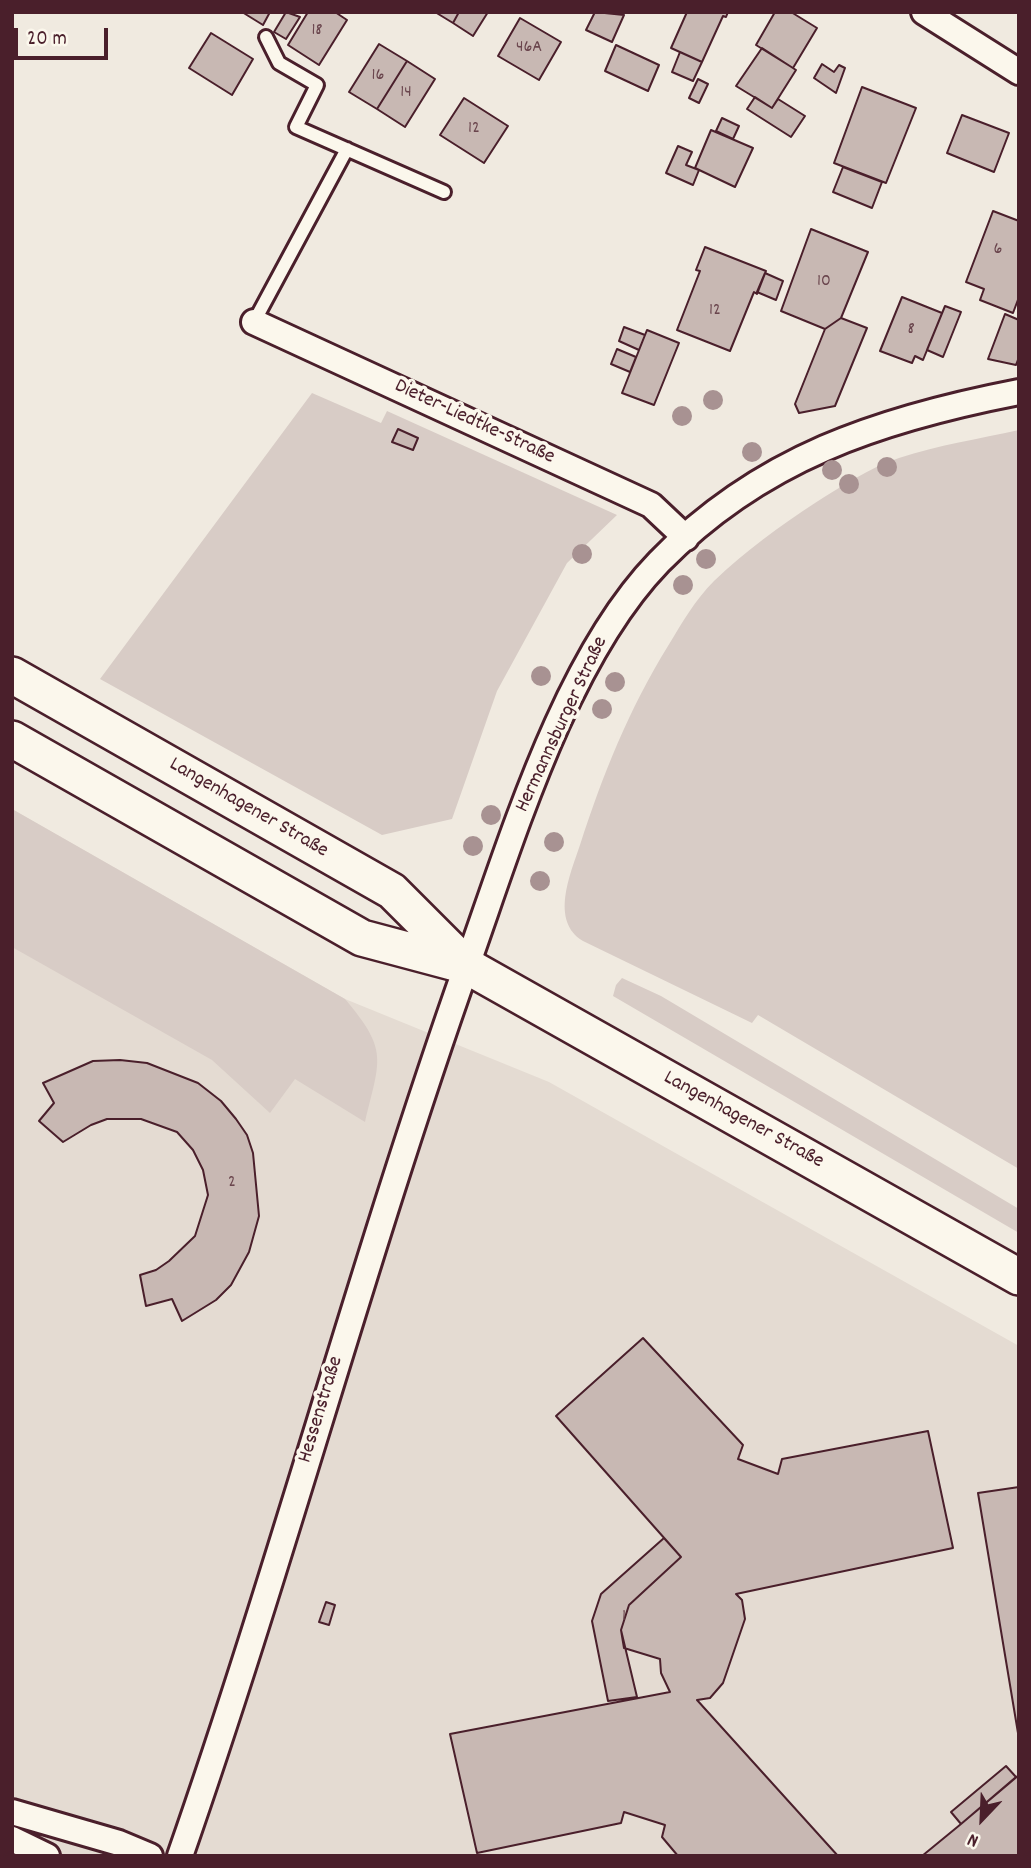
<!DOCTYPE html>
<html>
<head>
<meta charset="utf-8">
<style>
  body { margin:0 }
  #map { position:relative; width:1031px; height:1868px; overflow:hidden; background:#f0eae0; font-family:Dekko,sans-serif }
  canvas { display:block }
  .frame { position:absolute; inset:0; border:14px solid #4a1f2b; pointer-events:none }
  .north { position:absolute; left:947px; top:1784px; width:70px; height:70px; -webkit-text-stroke:5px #fbf7ec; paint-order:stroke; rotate:203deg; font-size:19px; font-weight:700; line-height:28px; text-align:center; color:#4a1f2b }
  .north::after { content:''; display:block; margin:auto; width:24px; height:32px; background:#4a1f2b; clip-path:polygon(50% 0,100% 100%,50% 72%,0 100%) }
  .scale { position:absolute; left:14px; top:28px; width:94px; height:32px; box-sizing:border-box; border:4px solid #4a1f2b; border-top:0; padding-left:9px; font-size:21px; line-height:24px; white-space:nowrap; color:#4a1f2b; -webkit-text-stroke:5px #fbf7ec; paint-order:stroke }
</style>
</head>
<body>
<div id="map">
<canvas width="1031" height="1868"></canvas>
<div class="frame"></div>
<div class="north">N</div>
<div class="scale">20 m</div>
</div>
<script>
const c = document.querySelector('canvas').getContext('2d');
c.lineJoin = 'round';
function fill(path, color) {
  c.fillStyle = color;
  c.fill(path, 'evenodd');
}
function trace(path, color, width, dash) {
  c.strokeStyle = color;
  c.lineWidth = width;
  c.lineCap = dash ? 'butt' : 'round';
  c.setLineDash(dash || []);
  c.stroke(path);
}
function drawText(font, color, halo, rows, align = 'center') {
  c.font = font + ' Dekko,sans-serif';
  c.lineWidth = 7;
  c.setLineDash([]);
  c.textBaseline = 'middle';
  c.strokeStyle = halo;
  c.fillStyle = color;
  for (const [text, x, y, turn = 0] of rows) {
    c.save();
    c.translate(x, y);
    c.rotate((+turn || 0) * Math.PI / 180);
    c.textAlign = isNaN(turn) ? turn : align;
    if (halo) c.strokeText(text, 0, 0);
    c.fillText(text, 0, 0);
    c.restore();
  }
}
const built = new Path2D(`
  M12 809 345 999 549 1082 1019 1346V1856H12Z`);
const green = new Path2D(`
  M312 393 381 423 387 411 617 515 567 563 497 691 452 819 382 835 100 679Z
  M1019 430V1169L758 1015 752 1023 583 941C550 921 570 875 580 845 603 774 629 709 668 646 682 623 695 600 714 581 744 552 781 525 815 503 842 486 869 468 899 458 938 445 979 439 1019 430Z
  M12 809 345 999C389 1051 380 1059 365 1122L295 1079 270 1113 212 1060 12 947Z
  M622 978 661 996 1019 1209V1233L613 996 616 985Z`);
const building = new Path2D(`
  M242 12H270L263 25Z
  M286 12 300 17 286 39 274 32Z
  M308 12H335L347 20 319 65 288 45Z
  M435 12H459L453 23Z
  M459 12H488L473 36 453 23Z
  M595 12 624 15 612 42 586 30Z
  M687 12H728L726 17 723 16 702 62 671 48Z
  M775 12H791L817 28 793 68 756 45Z
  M520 18 561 42 539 80 498 56Z
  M211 33 253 59 232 95 189 68Z
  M379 44 407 61 377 109 349 92Z
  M616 45 659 65 648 91 605 71Z
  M762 48 796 70 772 108 736 86Z
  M680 52 702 62 693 81 672 72Z
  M407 61 435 79 405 127 377 109Z
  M822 64 834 72 839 65 845 68 836 93 814 78Z
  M698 79 708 84 699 103 689 98Z
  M862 87 916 108 886 183 834 163Z
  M755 97 772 108 778 99 805 116 791 137 747 109Z
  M464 98 508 126 484 163 440 135Z
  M962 115 1009 133 994 172 947 153Z
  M722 118 739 126 733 139 716 131Z
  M711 130 753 148 735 187 695 168Z
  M678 146 692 152 686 165 699 170 693 185 666 173Z
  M843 167 882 182 872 208 833 192Z
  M993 211 1019 221V297L1013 313 980 300 984 289 966 282Z
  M811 229 868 252 841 318 825 329 781 311Z
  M705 247 766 271 757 294 754 292 730 351 677 330 700 271 696 270Z
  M765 273 783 281 776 300 757 292Z
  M902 297 942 313 923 360 915 356 912 363 880 351Z
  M945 306 961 312 943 357 927 350Z
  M1005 314 1019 320V357L1016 365 988 359Z
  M841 318 867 328 835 406 799 413 795 404 825 329Z
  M624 327 645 335 639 350 619 341Z
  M647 330 679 343 654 405 622 393Z
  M617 349 636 357 630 372 611 364Z
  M398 429 418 438 413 450 392 442Z
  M120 1060 147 1063 198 1083 221 1101 236 1119 247 1135 253 1153 259 1216 249 1252 231 1285 216 1300 182 1321 172 1299 146 1306 140 1275 156 1270 169 1261 195 1236 208 1195 203 1170 193 1150 177 1132 141 1119H107L91 1125 63 1142 39 1121 54 1103 43 1083 93 1061Z
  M643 1338 743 1445 738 1459 778 1474 782 1459 928 1431 953 1548 736 1594 742 1600 745 1619 723 1683 710 1698 697 1700 838 1856H678L662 1837 665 1825 624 1812 621 1823 477 1853 450 1734 670 1692 661 1673 660 1659 624 1648 621 1630 629 1605 681 1557 556 1416Z
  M1019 1487V1739L978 1493Z
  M664 1538 681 1557 629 1605 621 1630 637 1697 608 1701 592 1621 601 1594Z
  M326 1602 335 1605 329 1625 319 1622Z
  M1006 1766 1016 1777 961 1824 951 1812Z
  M1019 1775V1856H922L961 1824Z`);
const service = new Path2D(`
  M266 37 279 63 317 85 296 127 444 192
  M254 322 347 149`);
const minor = new Path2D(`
  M924 12 1019 72
  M254 322 651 505 686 538
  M12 1812 119 1843 150 1856
  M12 1839 47 1856
  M180 1856C283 1561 363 1259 467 965 512 839 565 659 659 562 760 458 880 419 1019 392`);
const secondary = new Path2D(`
  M12 675 392 891 467 966
  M12 739 362 938 467 966 1019 1277`);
const trees = [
  [713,400],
  [682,416],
  [752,452],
  [887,467],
  [832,470],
  [849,484],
  [582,554],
  [706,559],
  [683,585],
  [541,676],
  [615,682],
  [602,709],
  [491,815],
  [554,842],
  [473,846],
  [540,881]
];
const numberNames = [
  ["18",317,32],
  ["46A",529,49],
  ["16",378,77],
  ["14",406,94],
  ["12",474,130],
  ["6",998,251],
  ["10",824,283],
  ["12",715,312],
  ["8",911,331],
  ["2",232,1184],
  ["1",624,1618]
];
const streetNames = [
  ["Dieter-Liedtke-Straße",474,423,25],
  ["Hermannsburger Straße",563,725,-65],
  ["Langenhagener Straße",248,809,30],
  ["Langenhagener Straße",743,1121,29],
  ["Hessenstraße",322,1410,-73]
];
fill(built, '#e4dbd2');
fill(green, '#d8ccc6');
fill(building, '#c8b8b3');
trace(building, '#4a1f2b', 2);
trace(service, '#4a1f2b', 18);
trace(minor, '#4a1f2b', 30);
trace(secondary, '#4a1f2b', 40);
trace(service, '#fbf7ec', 12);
trace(minor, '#fbf7ec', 24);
trace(secondary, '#fbf7ec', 35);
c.fillStyle = '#a89292';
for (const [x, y] of trees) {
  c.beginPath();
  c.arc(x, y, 10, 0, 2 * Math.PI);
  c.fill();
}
drawText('18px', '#6a454d', null, numberNames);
drawText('21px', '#4a1f2b', '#fbf7ec', streetNames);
</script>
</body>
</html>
